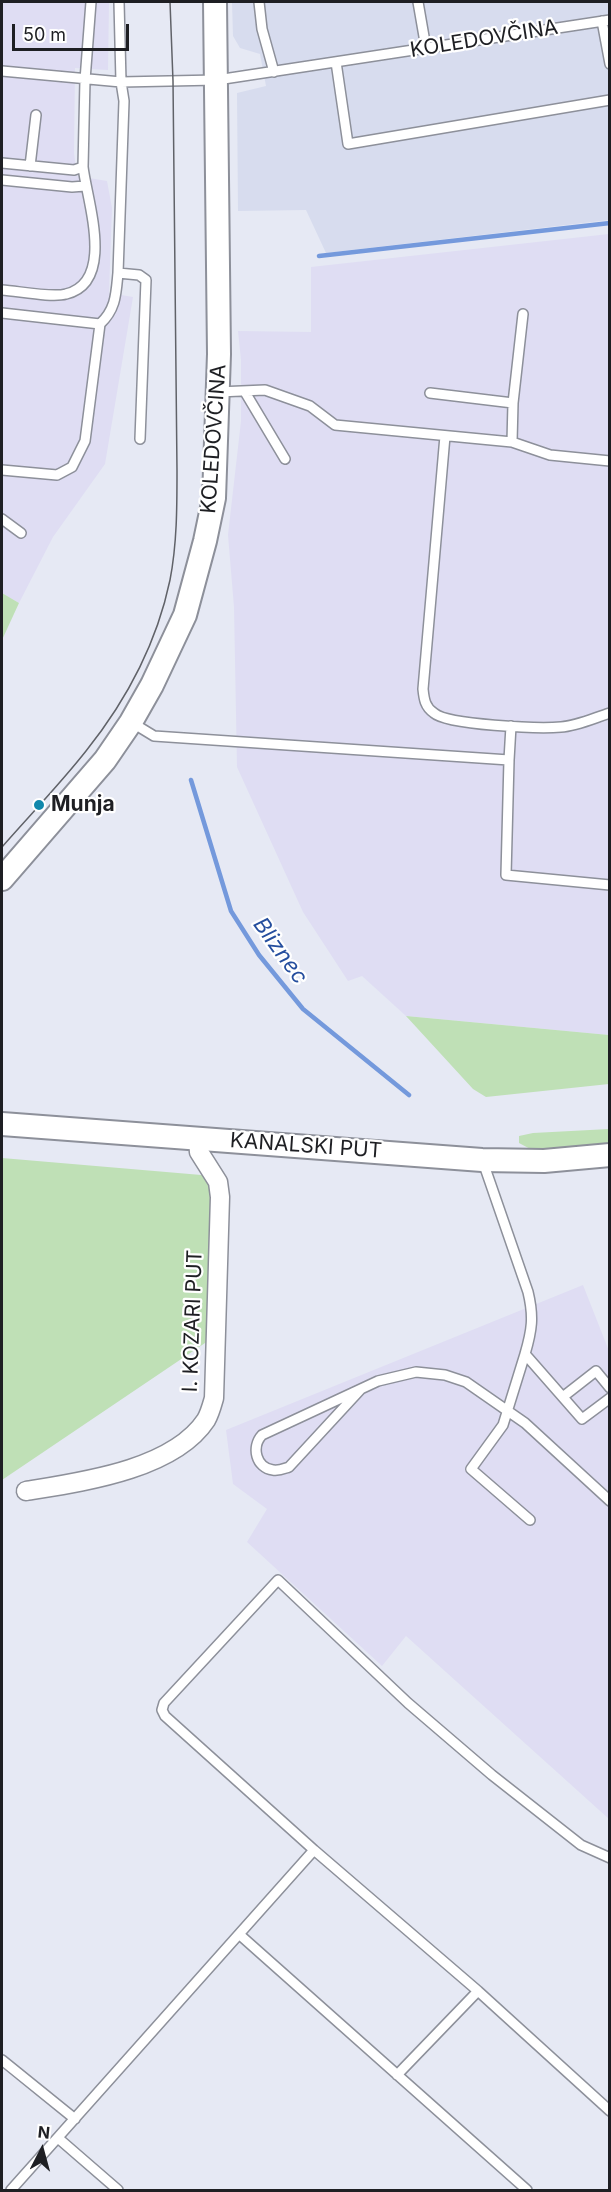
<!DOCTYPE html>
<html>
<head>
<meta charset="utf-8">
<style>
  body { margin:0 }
  #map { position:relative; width:611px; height:2192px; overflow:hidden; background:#e6e9f4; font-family:Inter,sans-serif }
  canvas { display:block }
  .frame { position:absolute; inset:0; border:3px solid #1e1f23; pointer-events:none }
  .north { position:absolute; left:12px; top:2120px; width:60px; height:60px; -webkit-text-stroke:4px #fff; paint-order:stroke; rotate:6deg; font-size:16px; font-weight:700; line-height:24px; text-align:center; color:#1e1f23 }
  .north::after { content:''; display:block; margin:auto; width:21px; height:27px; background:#1e1f23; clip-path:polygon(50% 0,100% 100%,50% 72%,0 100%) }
  .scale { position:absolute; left:12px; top:24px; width:117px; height:27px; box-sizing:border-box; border:3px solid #1e1f23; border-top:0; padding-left:8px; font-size:18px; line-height:21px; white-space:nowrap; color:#1e1f23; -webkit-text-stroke:4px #fff; paint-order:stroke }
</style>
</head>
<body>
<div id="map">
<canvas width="611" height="2192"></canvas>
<div class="frame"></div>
<div class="north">N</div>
<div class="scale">50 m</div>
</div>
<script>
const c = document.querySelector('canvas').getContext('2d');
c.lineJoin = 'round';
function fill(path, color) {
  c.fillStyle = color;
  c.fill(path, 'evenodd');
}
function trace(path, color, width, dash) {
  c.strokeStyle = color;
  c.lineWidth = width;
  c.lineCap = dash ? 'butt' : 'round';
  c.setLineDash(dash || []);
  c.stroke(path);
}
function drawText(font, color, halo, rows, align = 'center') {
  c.font = font + ' Inter,sans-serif';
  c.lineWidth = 4.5;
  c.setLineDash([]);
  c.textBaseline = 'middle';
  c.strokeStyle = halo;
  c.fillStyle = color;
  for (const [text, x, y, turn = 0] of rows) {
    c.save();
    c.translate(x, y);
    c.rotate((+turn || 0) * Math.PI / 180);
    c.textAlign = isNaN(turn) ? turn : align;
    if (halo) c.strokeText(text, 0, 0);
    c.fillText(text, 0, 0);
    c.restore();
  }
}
const built = new Path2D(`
  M232 2H609V220L326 253 306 210 238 211 237 93 266 86 260 54 240 48 233 36Z`);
const industrial = new Path2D(`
  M2 2H109L108 70 75 68 74 153 77 176 107 181 112 208 109 293 133 297 105 464 53 537 19 603 2 593Z
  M609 234V1035L406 1016 362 976 348 981 303 912 237 767 234 607 228 535 241 421V360L238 331 311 332V267Z
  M583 1285 609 1351V1819L406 1636 382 1666 247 1542 267 1509 233 1484 226 1430Z`);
const green = new Path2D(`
  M2 593 19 603 2 640Z
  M406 1016 609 1035V1084L486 1097 473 1089Z
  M609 1129V1145L534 1151 519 1143V1136L533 1133Z
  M2 1158 213 1176 208 1341 2 1480Z`);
const stream = new Path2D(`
  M319 256 610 223
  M191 780 231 911 259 955 303 1009 409 1095`);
const service = new Path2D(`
  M259 2 262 29 274 72
  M418 2 426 48
  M602 21 610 64
  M336 62 348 144 610 100
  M2 71 121 82 217 80 610 20
  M2 163 74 170 83 167 85 80 91 2
  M30 166 36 115
  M2 180 72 187 85 186
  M118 273 139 275 146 280 140 439
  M2 290C18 291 52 298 66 294 116 282 87 201 83 167
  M2 313 100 324
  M218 392 265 390 310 406 335 425 512 442 550 455 610 461
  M245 392 285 459
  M430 393 513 403
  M445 436 423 689C424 699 425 707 434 713 447 725 540 729 561 727 577 726 594 718 610 713
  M512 442 513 403 523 314
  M2 470 57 475 72 467 85 441 100 324C116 309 116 294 118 273L124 101 121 82 119 2
  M2 519 21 533
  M131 722 154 736 509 760 506 875 610 885
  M509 760 511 726
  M483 1162 528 1292C534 1317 532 1330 525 1354L582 1419 610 1398
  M525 1354 503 1425 471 1469 530 1520
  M361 1389 289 1467C283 1469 279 1471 273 1470 256 1468 251 1447 262 1435L378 1381 416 1372 445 1375 466 1382 525 1423 610 1501
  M564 1396 596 1371 610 1388
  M610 1858 581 1845 492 1775 408 1703 278 1580 164 1703 162 1710 165 1716 314 1850 478 1991 610 2111
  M240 1935 527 2190
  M2 2060 75 2119
  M397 2075 478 1991
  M58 2138 118 2190
  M11 2190 314 1850`);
const minor = new Path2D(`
  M26 1491C81 1482 173 1470 206 1420 210 1413 212 1405 214 1398L220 1197 218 1182 199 1152 198 1138`);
const tertiary = new Path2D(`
  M2 879 105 760 131 722 152 685 185 615 205 541 214 498 219 354 215 2
  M2 1124 482 1160 544 1161 610 1155`);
const tram = new Path2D(`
  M2 847C30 815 60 784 86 751 126 701 157 642 170 580 177 544 177 507 177 471L173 81 170 2`);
const markers = [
  [39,805,6,"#1188ac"]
];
const streetNames = [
  ["KOLEDOVČINA",484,39,-9],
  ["KOLEDOVČINA",214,439,-86],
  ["KANALSKI PUT",306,1146,4],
  ["I. KOZARI PUT",193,1321,-88]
];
const poiNames = [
  ["Munja",51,805]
];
const waterNames = [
  ["Bliznec",280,951,54]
];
fill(built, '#d7dcee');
fill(industrial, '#dfddf3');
fill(green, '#bfe0b6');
trace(stream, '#7499dc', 4.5);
trace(service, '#8d909a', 12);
trace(minor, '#8d909a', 21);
trace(tertiary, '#8d909a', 26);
trace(service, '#fff', 9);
trace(minor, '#fff', 18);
trace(tertiary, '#fff', 22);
trace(tram, '#606268', 1.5);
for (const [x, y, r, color] of markers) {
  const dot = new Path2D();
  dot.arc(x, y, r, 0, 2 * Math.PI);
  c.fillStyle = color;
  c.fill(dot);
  trace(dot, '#fff', 2);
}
drawText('21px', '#1e1f23', '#fff', streetNames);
drawText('bold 21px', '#1e1f23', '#fff', poiNames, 'left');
drawText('italic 22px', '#254e9e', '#fff', waterNames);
</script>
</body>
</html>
